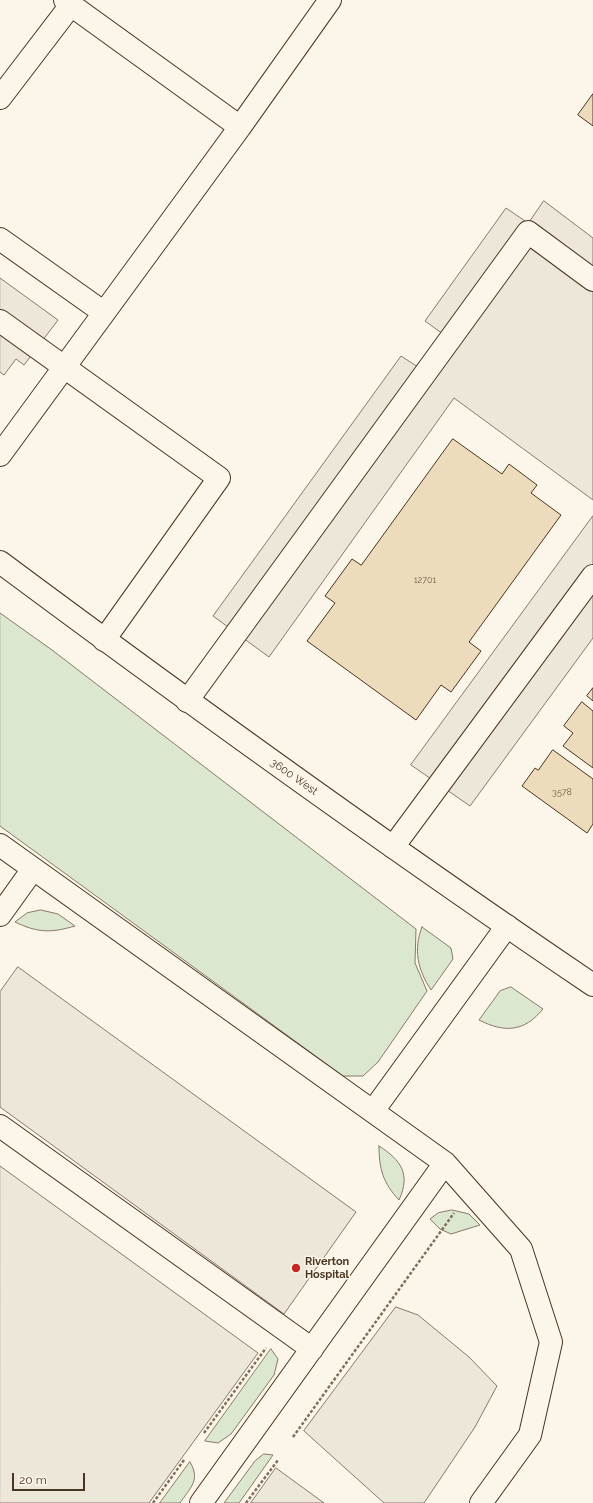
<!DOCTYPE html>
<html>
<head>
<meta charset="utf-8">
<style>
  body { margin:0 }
  #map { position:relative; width:593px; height:1503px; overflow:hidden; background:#fbf6e9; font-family:Raleway,sans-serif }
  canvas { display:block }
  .scale { position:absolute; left:12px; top:1473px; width:73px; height:18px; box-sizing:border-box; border:2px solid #4a3520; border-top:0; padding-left:5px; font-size:12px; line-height:14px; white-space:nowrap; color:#4a3520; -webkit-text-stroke:3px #fbf6e9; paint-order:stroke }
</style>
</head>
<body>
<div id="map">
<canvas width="593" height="1503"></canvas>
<div class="scale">20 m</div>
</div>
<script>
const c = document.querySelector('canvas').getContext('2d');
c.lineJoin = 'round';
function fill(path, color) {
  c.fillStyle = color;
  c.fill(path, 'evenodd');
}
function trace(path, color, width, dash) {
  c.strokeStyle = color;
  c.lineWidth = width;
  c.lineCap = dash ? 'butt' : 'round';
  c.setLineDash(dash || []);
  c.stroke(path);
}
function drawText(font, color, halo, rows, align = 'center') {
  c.font = font + ' Raleway,sans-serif';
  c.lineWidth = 3;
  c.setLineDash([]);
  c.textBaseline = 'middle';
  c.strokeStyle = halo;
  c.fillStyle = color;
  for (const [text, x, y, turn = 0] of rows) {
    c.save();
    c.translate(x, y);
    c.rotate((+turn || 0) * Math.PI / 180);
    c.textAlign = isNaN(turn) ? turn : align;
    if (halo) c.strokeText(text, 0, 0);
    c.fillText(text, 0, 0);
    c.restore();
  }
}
const green = new Path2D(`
  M0 613 52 650 416 929 415 963 427 991 378 1062 363 1076H343L0 826Z
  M41 910 58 914 75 926C51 933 38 933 15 922L27 913Z
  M422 927 451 948 453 959 431 990C418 970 413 950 422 927Z
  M511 987 543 1009C524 1032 505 1033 479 1020L500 991Z
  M379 1146C401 1160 411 1174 399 1200 383 1183 379 1169 379 1146Z
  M452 1210 469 1214 480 1225 451 1234 440 1229 430 1219 438 1213Z
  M271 1349 278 1359 274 1375 231 1434 218 1443 205 1441Z
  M264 1454 273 1455 239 1503H224L255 1461Z
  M190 1462C201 1480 190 1488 180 1503H160Z`);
const parking = new Path2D(`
  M544 201 593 238V500L454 398 269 657 213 616 401 356 418 367 443 334 425 321 506 208 528 223Z
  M0 278 58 320 24 365 16 359 4 375 0 372Z
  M593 516V638L470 806 411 765Z
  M18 967 356 1212 284 1314 0 1107V992Z
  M0 1166 258 1353 149 1503H0Z
  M396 1307 418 1315 469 1357 497 1386 475 1427 424 1503H384L304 1431Z
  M276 1468 324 1503H251Z`);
const building = new Path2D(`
  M593 94V126L578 115Z
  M453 439 502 474 509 464 537 485 531 493 561 515 469 642 481 651 451 692 441 685 416 720 307 641 335 603 325 596 352 559 361 565Z
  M593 688V701L587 696Z
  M582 702 593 711V768L563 746 573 733 564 726Z
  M553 750 593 779V824L587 833 522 786 535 768 538 770Z`);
const path = new Path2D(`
  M204 1433 266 1348
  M293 1437 454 1213
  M153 1503 184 1460
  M246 1503 278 1460`);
const minor = new Path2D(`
  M0 98 71 5 65 0
  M240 127 330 0
  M0 239 103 312
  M0 321 219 478 104 640
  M0 455 240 127 71 5
  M187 701 528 232 593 280
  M0 845 445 1163 521 1249 551 1342 530 1435 481 1503
  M393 847 593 576
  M0 915 33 869
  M373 1111 507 926
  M0 1126 312 1349
  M201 1503 445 1163`);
const major = new Path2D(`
  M0 562C195 707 392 849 593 985`);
const markers = [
  [296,1268,5,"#c62828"]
];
const numberNames = [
  ["12701",425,580],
  ["3578",562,792]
];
const streetNames = [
  ["3600 West",294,777,35]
];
const poiNames = [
  ["Riverton",305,1262],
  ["Hospital",305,1275]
];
fill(green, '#dce7d0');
trace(green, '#887966', 1);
fill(parking, '#ede7d9');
trace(parking, '#887966', 1);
fill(building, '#ecdcbc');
trace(building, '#4a3520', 1);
trace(minor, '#4a3520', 24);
trace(major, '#4a3520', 24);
trace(path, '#7f6f5c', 2.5, [3, 2]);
trace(minor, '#fbf6e9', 22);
trace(major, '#fbf6e9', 22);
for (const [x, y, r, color] of markers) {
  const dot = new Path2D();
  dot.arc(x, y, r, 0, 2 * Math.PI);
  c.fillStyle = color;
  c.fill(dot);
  trace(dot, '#fbf6e9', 1.5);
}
drawText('9px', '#725f47', null, numberNames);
drawText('11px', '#4a3520', '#fbf6e9', streetNames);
drawText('bold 11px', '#4a3520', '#fbf6e9', poiNames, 'left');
</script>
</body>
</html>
